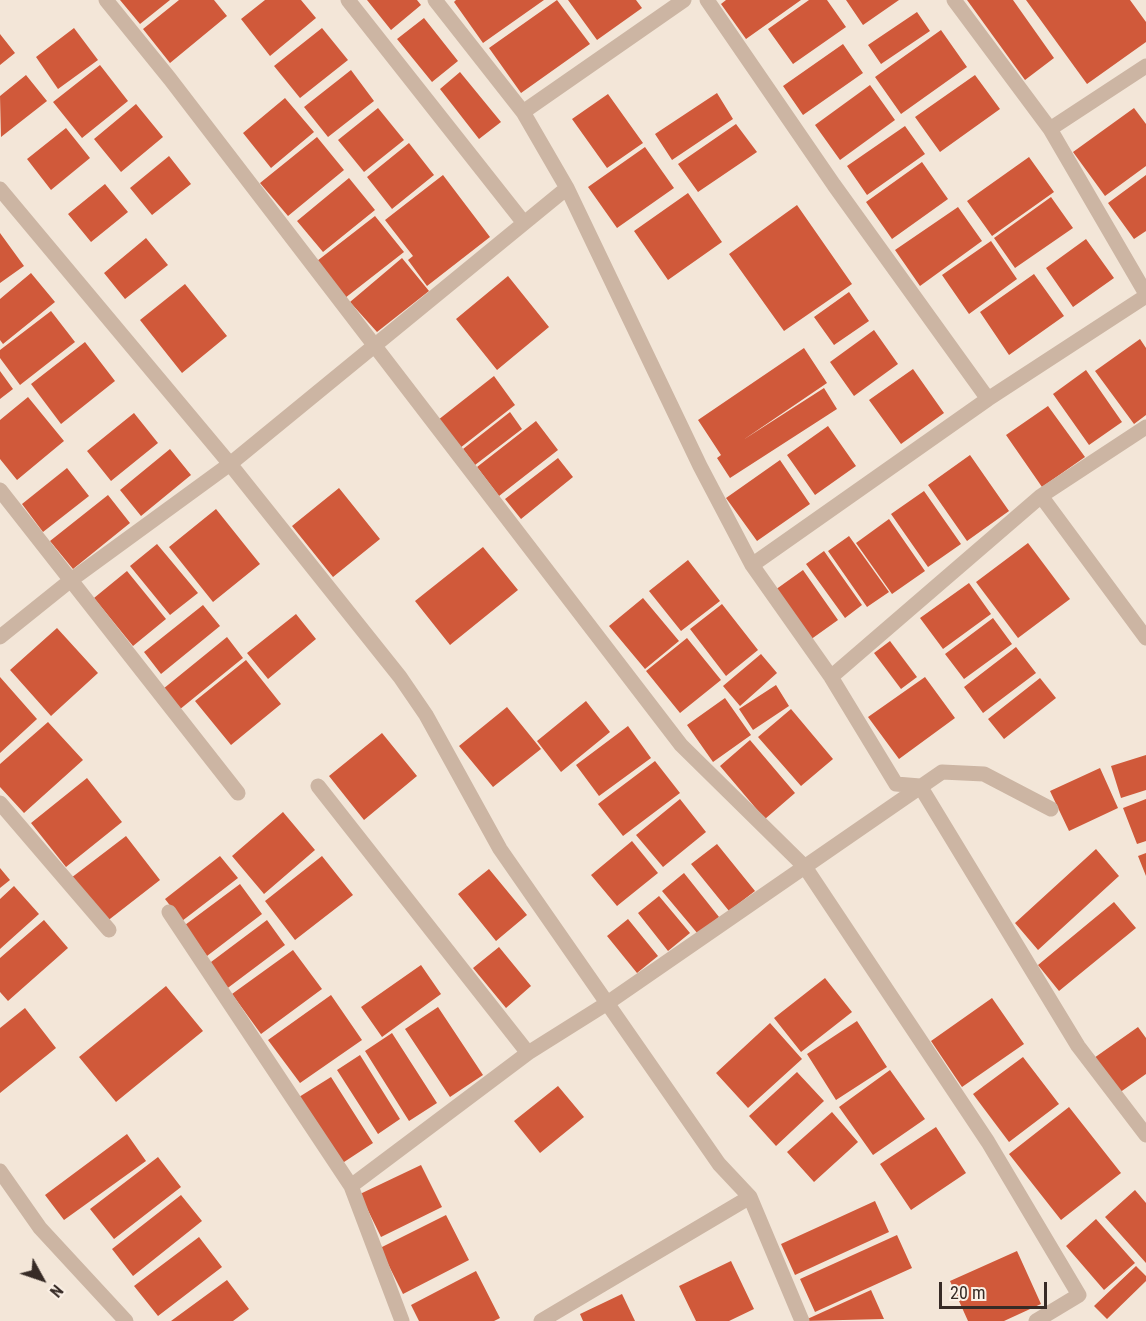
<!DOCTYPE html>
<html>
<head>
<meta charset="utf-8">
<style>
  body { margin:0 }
  #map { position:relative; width:1146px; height:1321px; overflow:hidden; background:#f3e6d8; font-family:"Roboto Condensed",sans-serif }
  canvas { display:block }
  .north { position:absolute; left:12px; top:1249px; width:60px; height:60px; -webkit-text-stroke:4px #fbf0e5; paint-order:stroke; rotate:130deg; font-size:16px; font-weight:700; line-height:24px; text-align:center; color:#372b26 }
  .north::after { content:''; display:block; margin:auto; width:21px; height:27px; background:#372b26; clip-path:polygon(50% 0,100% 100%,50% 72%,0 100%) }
  .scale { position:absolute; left:939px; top:1282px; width:108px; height:27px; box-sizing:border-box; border:3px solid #372b26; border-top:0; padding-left:8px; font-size:18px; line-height:21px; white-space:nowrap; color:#372b26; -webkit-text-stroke:4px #fbf0e5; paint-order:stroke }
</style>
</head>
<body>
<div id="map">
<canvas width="1146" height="1321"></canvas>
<div class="north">N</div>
<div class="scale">20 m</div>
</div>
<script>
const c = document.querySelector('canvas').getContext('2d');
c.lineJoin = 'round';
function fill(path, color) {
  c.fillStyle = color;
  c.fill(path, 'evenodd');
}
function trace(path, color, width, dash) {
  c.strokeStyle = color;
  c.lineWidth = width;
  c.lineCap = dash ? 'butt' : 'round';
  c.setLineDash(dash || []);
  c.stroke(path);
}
const building = new Path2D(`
  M120 0H170L140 24Z
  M179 0H214L227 16 170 63 143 29Z
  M265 0H301L316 18 270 56 241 19Z
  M367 0H417L421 5 391 30Z
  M456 0H544L483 43 454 2Z
  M557 0 590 44 521 93 489 48Z
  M568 0H636L642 8 597 40Z
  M726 0H801L746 39 721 4Z
  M809 0H827L846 27 793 64 768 29Z
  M846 0H899L863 25Z
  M967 0H1013L1054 58 1025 80Z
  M1026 0H1130L1146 22V42L1087 84Z
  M917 12 930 31 881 64 868 45Z
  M424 18 458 61 432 82 397 39Z
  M74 28 98 60 58 89 36 57Z
  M322 28 348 60 300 98 274 66Z
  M941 30 967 67 901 114 875 77Z
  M0 34 15 53 0 65Z
  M843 44 863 73 803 115 783 86Z
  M100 65 128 101 82 138 53 102Z
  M351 70 374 101 328 137 304 107Z
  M460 72 501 122 479 139 440 89Z
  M26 75 47 101 1 137 0 96Z
  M975 75 1000 109 940 152 915 117Z
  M870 85 895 120 840 160 815 125Z
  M717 93 733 119 672 160 655 134Z
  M608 94 643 143 607 168 572 119Z
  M285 98 314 132 271 168 243 133Z
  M136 104 163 137 121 172 94 139Z
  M378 108 404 140 364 172 338 140Z
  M1134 108 1146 124V166L1105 196 1073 152Z
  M736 124 757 152 698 192 678 164Z
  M905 126 925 154 867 195 847 166Z
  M66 128 90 158 51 190 27 159Z
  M317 137 344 170 288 216 260 183Z
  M409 143 434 175 392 209 367 177Z
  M645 147 674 188 617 228 588 187Z
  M169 156 191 184 152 215 130 188Z
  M1029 157 1054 192 992 236 967 201Z
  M922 162 948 199 892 239 866 202Z
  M443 175 490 237 427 286 408 260 413 256 385 220Z
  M1146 175V231L1134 239 1108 203Z
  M349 178 375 210 323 252 297 221Z
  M105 184 128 212 91 242 68 214Z
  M688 193 722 242 668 280 634 231Z
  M1051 197 1073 228 1015 268 994 238Z
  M797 205 852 284 784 331 729 254Z
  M958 207 982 241 920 286 895 250Z
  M375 216 404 252 345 298 317 261Z
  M0 233 24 266 0 283Z
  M146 238 168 265 125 299 104 273Z
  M1086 239 1114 278 1073 307 1046 268Z
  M991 241 1017 279 969 314 942 275Z
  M402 258 429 291 377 332 350 302Z
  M31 273 55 302 3 344 0 340V299Z
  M1034 274 1064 316 1009 355 980 312Z
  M508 276 549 327 497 370 456 319Z
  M185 284 227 336 182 373 140 320Z
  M849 292 869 321 834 345 814 317Z
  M51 311 75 342 20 385 0 358V350Z
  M874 330 898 364 854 396 830 362Z
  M1140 339 1146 348V415L1134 424 1095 371Z
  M85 342 115 381 61 424 31 384Z
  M804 348 827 383 743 440 824 388 837 409 730 478 717 458 721 455 698 420Z
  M913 369 944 413 901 444 869 400Z
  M1086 370 1122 422 1089 445 1053 394Z
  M0 371 13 389 0 399Z
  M494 376 515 405 460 448 438 420Z
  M28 397 64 441 17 480 0 459V420Z
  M1048 406 1085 457 1042 487 1006 435Z
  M510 412 522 429 475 465 463 449Z
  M134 413 158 443 111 481 87 451Z
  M536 421 558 450 499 496 477 467Z
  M828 426 856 466 815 495 787 455Z
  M170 449 191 475 141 516 120 490Z
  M970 455 1009 511 967 541 928 485Z
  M558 458 573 477 521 519 505 499Z
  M780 460 810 504 757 541 726 498Z
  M67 468 89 496 43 532 22 504Z
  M339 488 380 539 333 577 292 526Z
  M924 491 961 544 928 567 891 514Z
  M108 495 130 523 73 569 50 541Z
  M216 509 260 564 213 602 169 547Z
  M889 519 925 571 892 594 856 543Z
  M849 536 889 592 867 607 828 551Z
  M1028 543 1070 599 1018 638 976 582Z
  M157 544 198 593 170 615 130 566Z
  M483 547 518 590 450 645 415 601Z
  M824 551 862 605 845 618 806 564Z
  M688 560 720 601 681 631 649 591Z
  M803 570 838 620 810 640 775 590Z
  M127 571 166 619 133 646 94 598Z
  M969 583 991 614 943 649 920 618Z
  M643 598 679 641 645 669 609 626Z
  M722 604 758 650 726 676 690 629Z
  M203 605 220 626 161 674 144 652Z
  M296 614 316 639 268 679 247 653Z
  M993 618 1012 644 964 679 945 654Z
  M57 628 98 673 51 716 10 670Z
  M227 637 243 658 179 710 163 689Z
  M687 638 721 680 680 713 646 671Z
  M890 641 917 677 901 689 874 653Z
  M1016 647 1036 673 983 713 964 687Z
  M761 654 777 673 740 706 723 686Z
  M246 660 281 704 231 745 195 701Z
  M0 677 37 719 0 753Z
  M925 677 955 718 899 759 868 717Z
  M1040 678 1056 698 1004 739 988 719Z
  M776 685 789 706 753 730 739 709Z
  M725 698 751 735 713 762 687 725Z
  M586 701 610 732 561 772 537 741Z
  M507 707 541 749 493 787 459 746Z
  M791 709 833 759 801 786 758 737Z
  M48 722 83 760 24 813 0 787V764Z
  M628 726 651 758 599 796 576 765Z
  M382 733 417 776 364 820 329 776Z
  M750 740 795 793 765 819 720 766Z
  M1146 755V790L1121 798 1111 766Z
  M655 761 680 793 623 836 598 804Z
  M1100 768 1118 808 1069 831 1050 791Z
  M87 778 122 822 66 867 31 823Z
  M680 799 706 832 663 867 636 835Z
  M1146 799V841L1137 844 1123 808Z
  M283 812 315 850 264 894 232 856Z
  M126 836 160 880 106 922 71 878Z
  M632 841 658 873 617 906 591 875Z
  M717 844 755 891 729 911 691 864Z
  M1096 849 1119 876 1038 950 1015 923Z
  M1146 853V876L1138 856Z
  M220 856 238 878 182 921 165 899Z
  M322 856 353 895 295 940 265 901Z
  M0 868 10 880 0 888Z
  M489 869 527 915 496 941 458 894Z
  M684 873 719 917 698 934 662 891Z
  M240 884 262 914 207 956 185 925Z
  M14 886 39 914 0 949V899Z
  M659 896 690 933 668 951 638 913Z
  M1114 902 1136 928 1059 991 1038 965Z
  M628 919 658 956 637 973 607 936Z
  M44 920 68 948 8 1001 0 992V958Z
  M267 920 285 945 225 990 207 965Z
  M499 947 531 986 506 1008 473 968Z
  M293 950 322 989 261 1034 232 994Z
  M421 965 441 994 382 1037 361 1007Z
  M825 978 852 1012 801 1052 774 1018Z
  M166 986 203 1031 116 1102 79 1057Z
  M331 995 362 1040 300 1083 268 1040Z
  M992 998 1024 1044 962 1087 931 1041Z
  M438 1007 483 1075 450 1097 405 1029Z
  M25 1008 56 1048 0 1093V1028Z
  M857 1021 887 1067 836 1100 807 1054Z
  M770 1023 802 1059 748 1108 716 1073Z
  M1138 1027 1146 1038V1074L1119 1093 1094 1058Z
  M392 1033 437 1103 409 1121 365 1051Z
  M360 1055 400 1119 378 1134 337 1070Z
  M1023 1057 1059 1104 1009 1142 973 1094Z
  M890 1070 925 1119 873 1155 839 1107Z
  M797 1072 824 1101 776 1146 749 1116Z
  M331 1077 373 1143 341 1164 299 1097Z
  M558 1086 584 1117 540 1153 514 1121Z
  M1069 1107 1121 1173 1061 1220 1009 1154Z
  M832 1112 858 1142 814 1182 787 1152Z
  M936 1127 966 1173 911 1210 880 1164Z
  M127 1134 146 1161 64 1220 45 1195Z
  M158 1157 181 1187 114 1239 90 1209Z
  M421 1165 442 1207 381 1237 360 1194Z
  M1135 1190 1146 1203V1263L1105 1217Z
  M181 1195 202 1221 133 1276 112 1249Z
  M875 1201 889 1232 795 1275 781 1244Z
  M446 1215 469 1260 403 1294 380 1248Z
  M1096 1219 1135 1263 1104 1290 1066 1246Z
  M897 1235 912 1268 815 1312 800 1279Z
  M199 1237 222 1267 158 1316 134 1286Z
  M1017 1251 1041 1304 1004 1321H968L950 1281Z
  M731 1261 754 1309 729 1321H696L679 1286Z
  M1136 1266 1146 1276V1281L1107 1319 1094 1306Z
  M476 1271 500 1318 494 1321H419L411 1305Z
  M227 1280 249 1309 233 1321H171Z
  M871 1290 884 1319 803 1321Z
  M622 1294 635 1321H583L580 1314Z`);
const minor = new Path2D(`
  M106 0 170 79 681 745 805 867 988 1142 1079 1295 1036 1321
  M348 0 524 223
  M435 0 523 112 567 188 700 466 752 565 831 677 896 784 920 786 1078 1046 1146 1135
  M707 0 834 185 988 399
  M954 0 1050 129 1146 294
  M523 112 684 0
  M1050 129 1146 66
  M0 189 230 464 400 677 426 715 500 849 719 1164 750 1197 802 1321
  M0 490 238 793
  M1041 496 1146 638
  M752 565 988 399 1146 296
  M0 637 71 580 230 464 567 188
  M831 677 1041 496 1146 427
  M318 786 528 1053
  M0 803 109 930
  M169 912 351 1186 402 1321
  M0 1171 40 1228 126 1321
  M351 1186 528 1053 606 1004 942 772 984 774 1051 809
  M541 1321 750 1197`);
fill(building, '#d0593a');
trace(minor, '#ccb5a3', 15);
</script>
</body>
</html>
